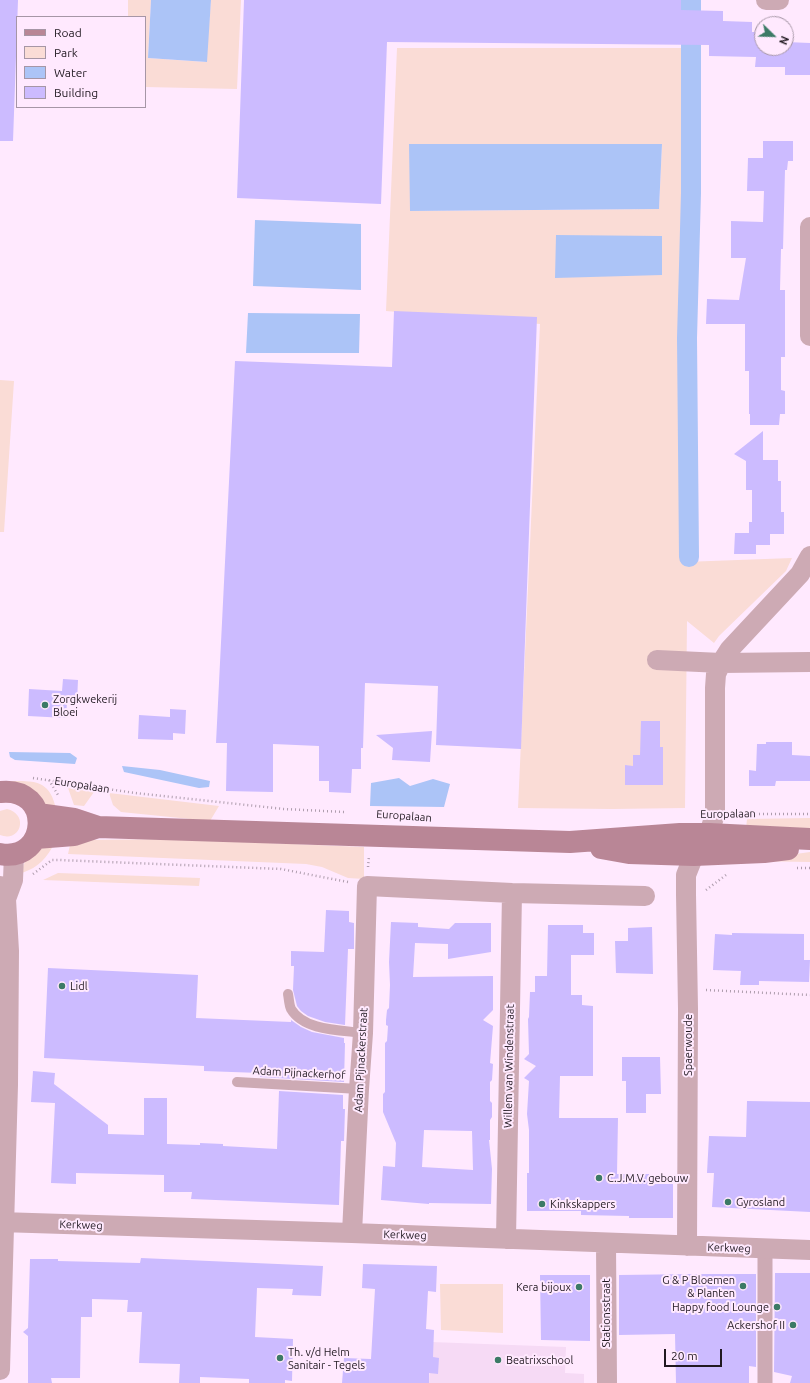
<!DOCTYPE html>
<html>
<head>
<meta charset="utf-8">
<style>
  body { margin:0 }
  #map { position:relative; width:810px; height:1383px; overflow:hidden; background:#ffe9fe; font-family:Ubuntu,sans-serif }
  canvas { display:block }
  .legend { position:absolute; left:16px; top:16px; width:130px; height:92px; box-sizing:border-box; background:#ffe9fe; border:1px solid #a696a6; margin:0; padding:5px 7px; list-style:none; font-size:12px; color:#211921 }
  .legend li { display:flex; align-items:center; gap:8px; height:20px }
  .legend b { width:20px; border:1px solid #a696a6 }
  .north { position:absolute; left:754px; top:16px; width:40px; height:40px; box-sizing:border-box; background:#ffe9fe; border:1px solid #a696a6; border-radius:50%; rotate:113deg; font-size:11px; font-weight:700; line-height:16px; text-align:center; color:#211921 }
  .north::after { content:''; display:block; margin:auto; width:14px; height:18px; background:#3c7a66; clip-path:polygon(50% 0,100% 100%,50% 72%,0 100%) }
  .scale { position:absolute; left:664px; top:1349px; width:58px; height:18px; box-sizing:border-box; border:2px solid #211921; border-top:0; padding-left:5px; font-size:12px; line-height:14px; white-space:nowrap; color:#211921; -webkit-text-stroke:3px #ffe9fe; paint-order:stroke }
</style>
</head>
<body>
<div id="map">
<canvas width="810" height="1383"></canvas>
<ul class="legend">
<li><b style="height:5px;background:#b98696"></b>Road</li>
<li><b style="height:11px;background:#fadcd6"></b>Park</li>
<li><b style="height:11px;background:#acc4f7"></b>Water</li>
<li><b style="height:11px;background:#cbf"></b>Building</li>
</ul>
<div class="north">N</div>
<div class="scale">20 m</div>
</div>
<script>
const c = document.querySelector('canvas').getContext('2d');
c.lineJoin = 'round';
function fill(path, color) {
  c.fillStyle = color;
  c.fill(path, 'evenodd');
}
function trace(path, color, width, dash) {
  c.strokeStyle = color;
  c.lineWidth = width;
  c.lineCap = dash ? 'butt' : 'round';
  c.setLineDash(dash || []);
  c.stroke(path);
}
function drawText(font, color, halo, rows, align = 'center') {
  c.font = font + ' Ubuntu,sans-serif';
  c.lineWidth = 4;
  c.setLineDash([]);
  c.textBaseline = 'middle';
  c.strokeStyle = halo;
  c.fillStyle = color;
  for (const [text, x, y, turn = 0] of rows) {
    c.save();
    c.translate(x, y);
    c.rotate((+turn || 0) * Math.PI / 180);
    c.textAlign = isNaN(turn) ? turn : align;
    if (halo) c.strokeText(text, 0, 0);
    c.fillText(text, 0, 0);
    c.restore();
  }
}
const built = new Path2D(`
  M431 1342 566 1347 565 1373 584 1374V1383H429Z`);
const green = new Path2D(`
  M128 0H151L148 58 206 62 211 0H241L237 89 145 87V17H128Z
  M397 48H687L682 390 684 562 792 558 786 571 719 636 714 643 687 621 685 808 612 809 518 808 540 324 386 311ZM410 144H662L659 209 411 211Z
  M0 380 14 381 4 532H0Z
  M0 781C28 782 49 775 56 809L0 785Z
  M68 788 94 792 84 806 74 805Z
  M109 793 219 806 210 821 121 812 113 805Z
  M7 809C29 814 21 843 0 835V811Z
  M810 818V834L746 829 747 819Z
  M173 839 364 847V879L348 878 322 867 306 864 68 854 70 845H79L80 840Z
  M55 842C47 858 39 867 22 873 24 853 39 848 55 842Z
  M810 852V862L746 861Z
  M58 873 200 878 199 886 43 880Z
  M440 1284H503V1333L441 1330Z`);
const water = new Path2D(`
  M151 0H211L207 62 148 58Z
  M409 144H662L659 209 410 211Z
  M255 220 361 224V290L253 286Z
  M556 235 662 236V275L555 278Z
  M248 313 360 314 359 353H246Z
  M9 752 70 753 77 758 75 764 15 760 10 757Z
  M122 766 160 770 210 781 209 787 199 788 124 772Z
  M399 778 410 786 433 779 450 784 444 807 370 806 371 783Z`);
const canal = new Path2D(`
  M689 557 687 338 691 193V0`);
const building = new Path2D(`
  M0 0H18L13 141H0Z
  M244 0H681V10L723 11V21L752 22V32H762V48H786V42L810 43V75H785V67H755L756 57 709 56V45L387 42 381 204 237 198Z
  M763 141H793V161H788L787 170H785L783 249H781L780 290H785V357H781V390L785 391V414H780L779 425H750V414H749V371H745V324H706L707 299 739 300 746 258H731V221L763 222 764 191H747L748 158H763Z
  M394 311 537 317 521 749 436 745 438 686 365 683 363 748H361V769H352L351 793 329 792V781H319V746L273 744V792L226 791 227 743H216L235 361 392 367Z
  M763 431V460H778V481H781V512H784V534H770V545H756V554H734L735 533H749V522H752V490H746V461L734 454Z
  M63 679 78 680 77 702H67L66 718 28 716 29 689 62 691Z
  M170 709 186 710 185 734 173 733V740L138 739 139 715 170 717Z
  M641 721H660V747H663V785H625V765L633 766V755H640Z
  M432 731 430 762 392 760 393 748 376 735Z
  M766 742H792V755L810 756V781H776L775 786H749V770L756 771 757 744H766Z
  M326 910 349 911V922L354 923V949H348L345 1025 325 1022 308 1016 301 1011 297 1006 293 990 294 966H291V951L324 952Z
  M391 922 418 923V927L449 929 455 923H491V952L448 959V944L415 943 413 977 493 976V1010L483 1020 493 1026 490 1063 493 1064 492 1080 490 1082V1101L492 1103V1117L490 1120V1140H489L492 1169 491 1204 429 1203V1204L381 1200 383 1166 395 1167 396 1143 383 1112V1094L385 1092V1043L387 1041 388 1026 386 1025V1020L387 1010 389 1008 390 985 389 962ZM424 1130 472 1131 473 1170 422 1167Z
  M548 925H583V933H594V955H571V995H582V1005L593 1006V1076H560L559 1118H618L617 1174H649V1177H654V1184H673V1218H629V1216L581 1215V1211H527V1173H529V1130L527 1114 529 1081 524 1078 536 1066 524 1059 529 1054 528 1019 529 1017 530 992H535V976H547Z
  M652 927 653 974 616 973 615 941H628V928Z
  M732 933 804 934V960H810L809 982 759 981V985H740L741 971 713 970 715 934 732 935Z
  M48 968 198 975 196 1018 291 1022V1020L301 1027 312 1032 344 1038V1043H345L344 1082 260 1077V1073L204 1071V1066L44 1058Z
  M622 1057H660L661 1094H646V1113H626V1081H622Z
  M33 1071 55 1073 54 1084 108 1125V1134L144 1135V1098H167V1144L200 1145V1143L223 1144V1146L277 1149 279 1091 343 1095V1109H345L344 1141H341L339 1205 191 1199 192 1192H164V1175L76 1173V1184L51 1183 55 1103 31 1102Z
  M747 1101 810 1102V1212L712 1207 714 1173H707L709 1136 746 1137Z
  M141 1258 323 1266 321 1296 292 1295 293 1289 257 1288 255 1337 293 1339 292 1381 285 1380V1383H249V1379L200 1377V1383H179L180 1364 139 1363 142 1312H127L128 1300 92 1299V1317H81L80 1378H51L52 1383H28V1336L23 1332 28 1328 30 1259H58V1261L140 1263Z
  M363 1264 437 1266 436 1292 428 1291 426 1329 434 1330 433 1357 439 1358 438 1374 429 1373V1383H342L344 1358 371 1359 375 1289 362 1288Z
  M775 1273H810V1383H790L792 1376 774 1372Z
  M695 1274H756V1367L749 1366V1383H676L675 1334 619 1335V1275Z
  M540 1275H590V1341L541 1340Z`);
const path = new Path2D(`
  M33 778 135 793 284 809 344 812
  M49 780 58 795
  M755 814H810
  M368 867 369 856
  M797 868H810
  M33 874 52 860H59L281 869 348 882
  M706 890 726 875
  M706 990 810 995`);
const service = new Path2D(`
  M288 994C289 999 289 1005 291 1009 304 1031 341 1030 363 1033
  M237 1082 359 1089`);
const pedestrian = new Path2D(`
  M765 1383V1249`);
const minor = new Path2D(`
  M766 0H779
  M810 227V336
  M657 660 721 663 810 662
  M0 886 6 899 9 951 8 1085 0 1370
  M6 899 13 880 14 854
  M0 1222 352 1233 810 1250
  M352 1233 359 1089 363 1033 367 886 512 893 645 896
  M506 1239 512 893
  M606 1243 607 1383
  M687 1246 688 1009 686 894V875L694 855 709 834 715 814V688L716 674 721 663 730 649 800 574 810 556`);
const secondary = new Path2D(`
  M0 792C54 786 49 863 0 854
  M38 814 74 819 98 827 570 842 680 834H709L810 839
  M36 838 74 835 98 827
  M601 848 629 853 694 855 764 852 788 849`);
const markers = [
  [45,705,4,"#3c7a66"],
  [62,986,4,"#3c7a66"],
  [599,1178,4,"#3c7a66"],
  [728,1202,4,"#3c7a66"],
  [542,1204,4,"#3c7a66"],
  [743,1286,4,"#3c7a66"],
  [579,1287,4,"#3c7a66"],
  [777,1307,4,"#3c7a66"],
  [793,1325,4,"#3c7a66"],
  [280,1358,4,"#3c7a66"],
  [498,1360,4,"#3c7a66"]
];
const poiNames = [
  ["Zorgkwekerij",53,699],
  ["Bloei",53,712],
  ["Lidl",70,986],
  ["C.J.M.V. gebouw",607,1178],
  ["Gyrosland",736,1202],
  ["Kinkskappers",550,1204],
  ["G & P Bloemen",735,1280,"right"],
  ["& Planten",735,1293,"right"],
  ["Kera bijoux",571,1287,"right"],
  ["Happy food Lounge",769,1307,"right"],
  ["Ackershof II",785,1325,"right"],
  ["Th. v/d Helm",288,1352],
  ["Sanitair - Tegels",288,1365],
  ["Beatrixschool",506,1360]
];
const streetNames = [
  ["Europalaan",82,785,9],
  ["Europalaan",728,814,-1],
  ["Europalaan",404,816,4],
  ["Spaerwoude",688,1045,-90],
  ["Adam Pijnackerstraat",361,1060,-87],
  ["Willem van Windenstraat",509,1066,-89],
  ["Adam Pijnackerhof",299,1073,3],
  ["Kerkweg",81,1225,2],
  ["Kerkweg",405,1235,2],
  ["Kerkweg",729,1248,2],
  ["Stationsstraat",606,1313,-90]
];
fill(built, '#f6daf5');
fill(green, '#fadcd6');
fill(water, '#acc4f7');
trace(canal, '#acc4f7', 20);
fill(building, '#cbf');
trace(path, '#ae9dad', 2.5, [1, 3]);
trace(service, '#cdaab4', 10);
trace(pedestrian, '#cdaab4', 15);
trace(minor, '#cdaab4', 20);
trace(secondary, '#b98696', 22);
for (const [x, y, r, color] of markers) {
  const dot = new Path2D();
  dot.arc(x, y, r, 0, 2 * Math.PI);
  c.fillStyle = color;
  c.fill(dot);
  trace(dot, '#ffe9fe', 1.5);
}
drawText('11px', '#211921', '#ffe9fe', poiNames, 'left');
drawText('11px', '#211921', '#ffe9fe', streetNames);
</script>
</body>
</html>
